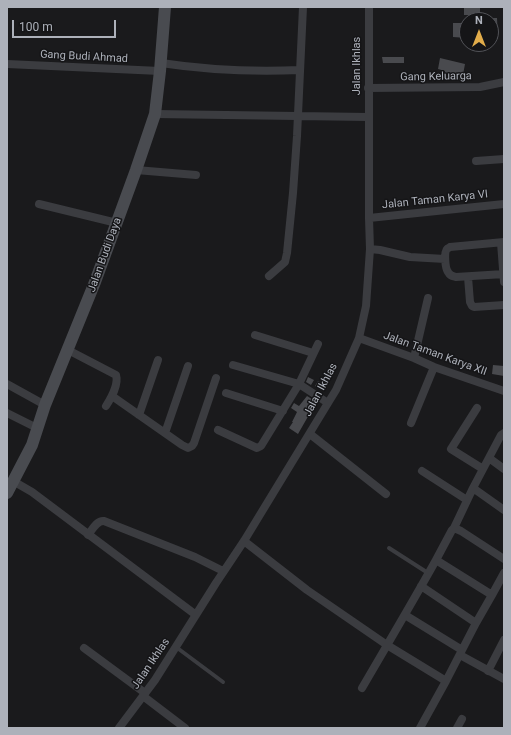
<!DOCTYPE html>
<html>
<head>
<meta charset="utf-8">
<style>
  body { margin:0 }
  #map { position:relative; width:511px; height:735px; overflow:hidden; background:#1a1a1c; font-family:Roboto,sans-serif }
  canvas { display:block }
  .frame { position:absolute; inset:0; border:8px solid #adb1ba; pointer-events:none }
  .north { position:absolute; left:459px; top:12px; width:40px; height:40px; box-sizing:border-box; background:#151517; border:1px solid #525358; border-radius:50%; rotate:0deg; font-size:11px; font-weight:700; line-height:16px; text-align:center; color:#adb1ba }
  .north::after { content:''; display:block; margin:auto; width:14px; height:18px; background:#e2ad4b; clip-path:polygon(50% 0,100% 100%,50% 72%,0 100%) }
  .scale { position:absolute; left:12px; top:20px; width:104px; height:18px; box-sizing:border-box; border:2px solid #adb1ba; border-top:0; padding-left:5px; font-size:12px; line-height:14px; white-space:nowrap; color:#adb1ba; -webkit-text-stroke:3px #151517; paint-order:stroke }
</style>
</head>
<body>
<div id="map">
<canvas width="511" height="735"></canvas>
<div class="frame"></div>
<div class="north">N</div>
<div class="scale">100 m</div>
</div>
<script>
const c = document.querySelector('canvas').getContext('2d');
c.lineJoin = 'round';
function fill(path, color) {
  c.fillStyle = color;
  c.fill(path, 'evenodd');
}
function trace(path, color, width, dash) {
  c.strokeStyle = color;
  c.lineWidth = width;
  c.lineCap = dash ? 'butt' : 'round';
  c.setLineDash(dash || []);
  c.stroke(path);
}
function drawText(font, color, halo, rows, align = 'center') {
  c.font = font + ' Roboto,sans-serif';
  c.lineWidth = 3;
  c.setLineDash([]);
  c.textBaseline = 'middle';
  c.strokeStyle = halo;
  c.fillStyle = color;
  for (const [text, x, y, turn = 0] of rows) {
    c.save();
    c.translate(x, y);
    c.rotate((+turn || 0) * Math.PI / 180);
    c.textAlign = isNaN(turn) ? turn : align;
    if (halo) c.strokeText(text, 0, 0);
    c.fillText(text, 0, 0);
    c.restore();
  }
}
const building = new Path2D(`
  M464 7H480V15H464Z
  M491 18H497L498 39H491Z
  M453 23H467V38L453 37Z
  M382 57H404V63H383Z
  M440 58 465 64 462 80 444 78 445 71 438 69Z
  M493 365 504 366V376L492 374Z
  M308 377 314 380 311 385 306 382Z
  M318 381 326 386 323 391 315 386Z
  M307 396 315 401 307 411 310 413 298 434 289 428 293 422H292L297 412 291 408 294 403 299 406Z`);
const lane = new Path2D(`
  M389 548 428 573
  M176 647 223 682`);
const street = new Path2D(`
  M161 63C207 70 254 72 300 70
  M7 64 160 71
  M368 88 480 87 504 82
  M155 114 368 117
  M476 161 504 159
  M136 170 196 175
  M39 204 117 223
  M369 218 504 204
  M504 242 450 247C449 248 448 248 447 249 444 252 445 268 448 272 450 276 452 276 456 277L504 274
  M501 243 504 282
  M370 249 380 250 410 257 445 259
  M269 276 285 262 287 253 293 193 297 136 303 7
  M468 277 470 302 472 306 474 307 504 305
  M255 335 313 353
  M359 338 414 358 434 367 504 391
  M68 350 116 375C119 385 111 398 106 406
  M414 358 428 298
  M233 365 299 384 328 403
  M7 384 45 405
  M226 393 283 411
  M112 396 182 445 188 448 192 446 194 443 216 378
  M477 408 451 449 483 469
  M7 413 37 428
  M139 415 158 360
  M411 423 434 367
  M218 430 257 448 261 446 299 384 318 344
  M165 433 188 366
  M310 434 386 494
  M489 458 504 469
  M422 471 467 500
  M13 481 32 492 196 615
  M473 488 504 510
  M454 528 473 488 501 435 504 433
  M88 535C92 530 97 520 104 521L195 557 223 571
  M244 541 307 590 387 645 446 681 476 623 492 595 436 560C412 603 387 645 362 688
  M436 560 452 530 454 528 461 531 504 559
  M421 586 476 623
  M492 595 504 573
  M405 615 462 650
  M84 648 145 693
  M460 655 504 679
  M488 671 504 640
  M143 696 185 728
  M119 728 155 680 216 583 244 541 328 403 336 390 359 338 366 306 370 249 369 218V7
  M420 728 446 681
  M457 728 462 719`);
const secondary = new Path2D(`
  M7 493 32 445 45 405 95 282 136 170 155 114 160 71 165 7`);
const streetNames = [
  ["Gang Budi Ahmad",84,57,3],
  ["Jalan Ikhlas",357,66,-90],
  ["Gang Keluarga",436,77,-1],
  ["Jalan Taman Karya VI",435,200,-6],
  ["Jalan Budi Daya",105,255,-70],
  ["Jalan Taman Karya XII",435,354,20],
  ["Jalan Ikhlas",321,390,-62],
  ["Jalan Ikhlas",151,664,-56]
];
fill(building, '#494a4e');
trace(lane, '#3b3c40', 4);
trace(street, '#3b3c40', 8);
trace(secondary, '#494b50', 12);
drawText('11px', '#adb1ba', '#151517', streetNames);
</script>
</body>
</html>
